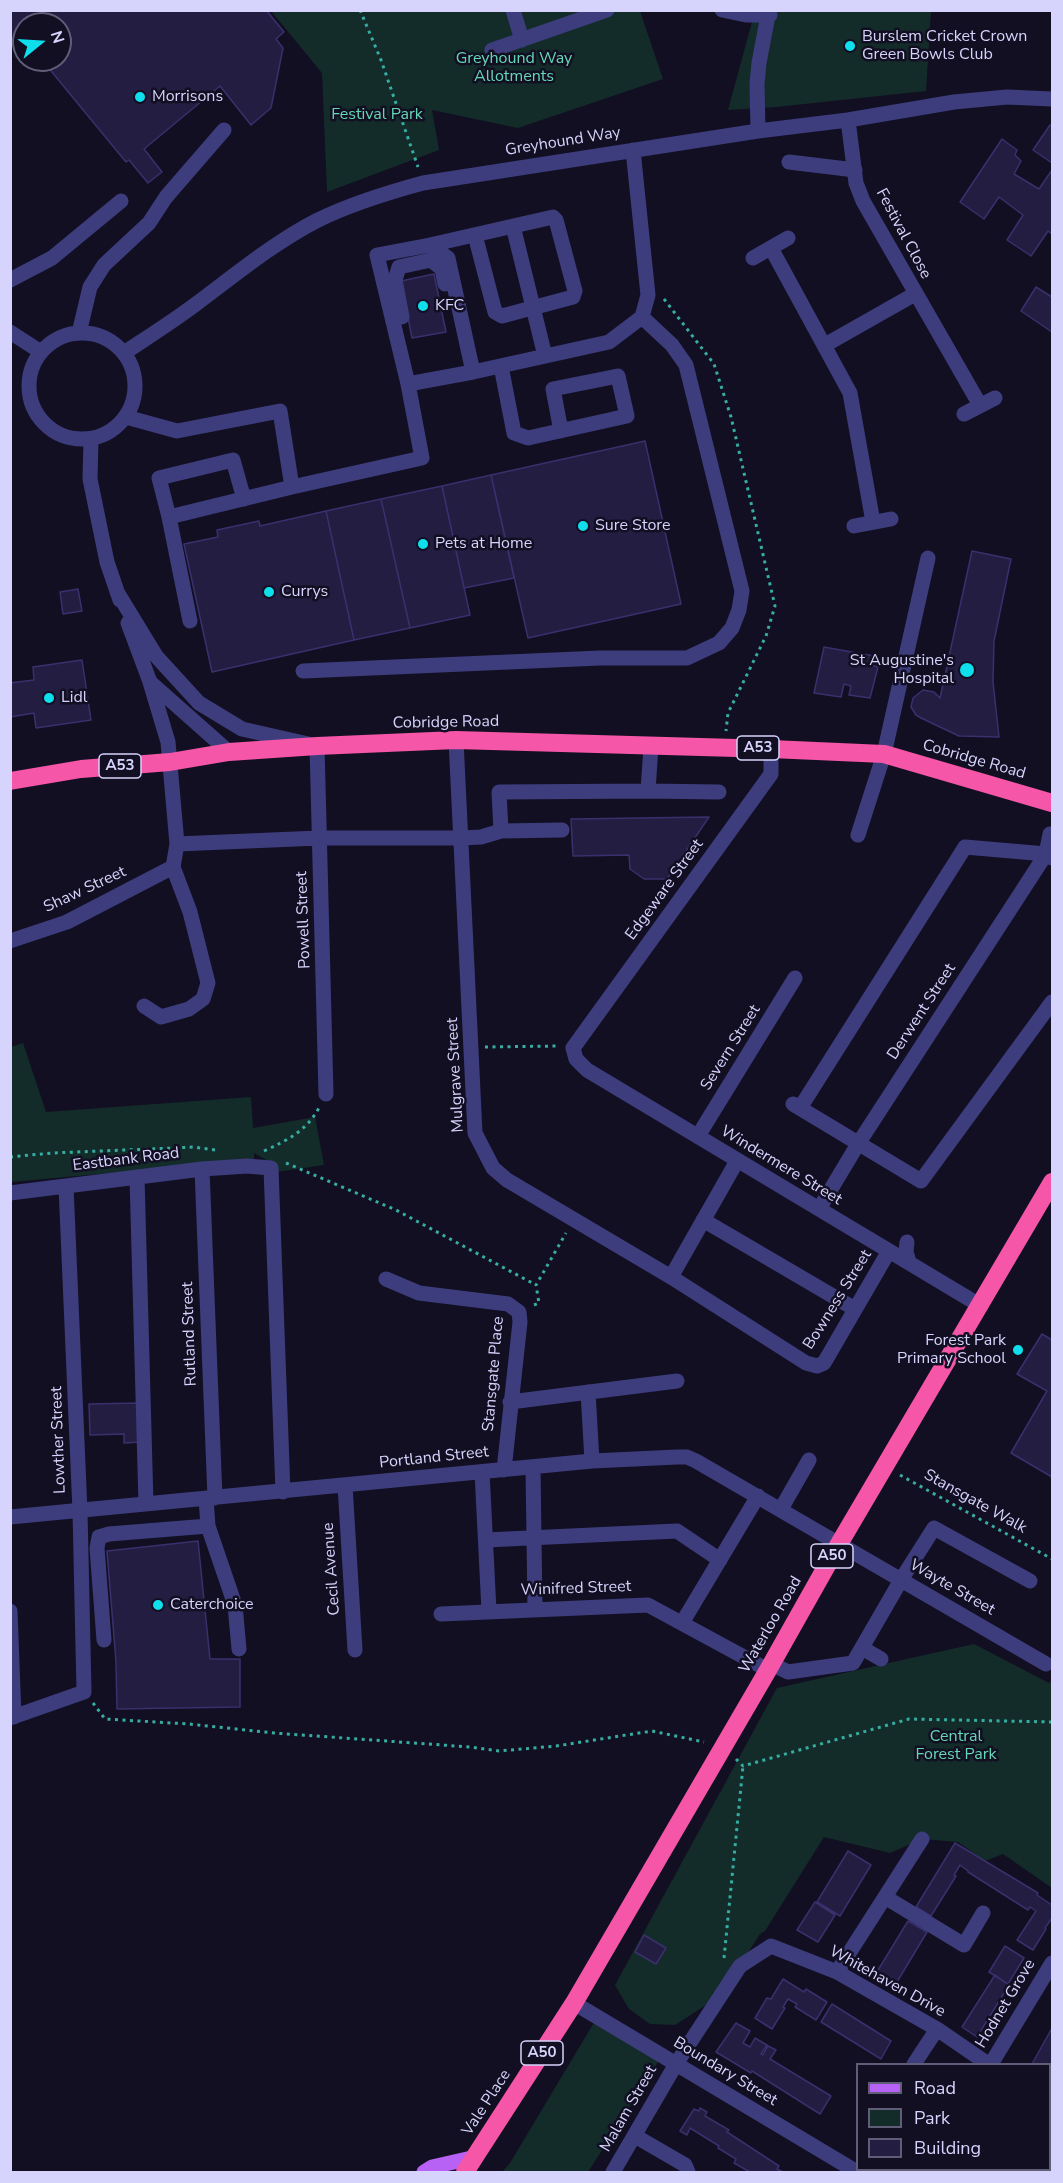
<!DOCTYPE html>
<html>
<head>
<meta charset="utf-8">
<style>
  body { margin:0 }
  #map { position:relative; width:1063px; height:2183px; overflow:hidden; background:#120f22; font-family:"Nunito Sans",sans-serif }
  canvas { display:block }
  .frame { position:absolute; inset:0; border:12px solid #d6d3fc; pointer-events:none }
  .legend { position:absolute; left:856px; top:2063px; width:195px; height:108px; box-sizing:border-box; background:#120f22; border:2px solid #605d79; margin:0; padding:8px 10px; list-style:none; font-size:18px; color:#d6d3fc }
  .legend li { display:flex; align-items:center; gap:12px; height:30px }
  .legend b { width:30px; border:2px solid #605d79 }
  .north { position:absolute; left:12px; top:12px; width:60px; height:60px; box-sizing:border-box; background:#120f22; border:2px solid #605d79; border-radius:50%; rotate:72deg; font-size:16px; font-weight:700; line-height:24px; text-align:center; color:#d6d3fc }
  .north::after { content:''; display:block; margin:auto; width:21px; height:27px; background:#0fdfed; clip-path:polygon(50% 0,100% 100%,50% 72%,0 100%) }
</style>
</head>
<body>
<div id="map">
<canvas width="1063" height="2183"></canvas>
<div class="frame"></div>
<ul class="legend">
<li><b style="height:8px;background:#b861f5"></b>Road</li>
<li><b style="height:16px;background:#132c2a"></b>Park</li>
<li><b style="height:16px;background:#231d42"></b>Building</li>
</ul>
<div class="north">N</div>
</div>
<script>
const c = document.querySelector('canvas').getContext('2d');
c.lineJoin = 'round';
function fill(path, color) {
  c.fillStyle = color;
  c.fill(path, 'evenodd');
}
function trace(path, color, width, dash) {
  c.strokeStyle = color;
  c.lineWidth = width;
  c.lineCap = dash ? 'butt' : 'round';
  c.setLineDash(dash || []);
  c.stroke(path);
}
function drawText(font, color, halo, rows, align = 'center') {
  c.font = font + ' "Nunito Sans",sans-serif';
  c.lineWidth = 5;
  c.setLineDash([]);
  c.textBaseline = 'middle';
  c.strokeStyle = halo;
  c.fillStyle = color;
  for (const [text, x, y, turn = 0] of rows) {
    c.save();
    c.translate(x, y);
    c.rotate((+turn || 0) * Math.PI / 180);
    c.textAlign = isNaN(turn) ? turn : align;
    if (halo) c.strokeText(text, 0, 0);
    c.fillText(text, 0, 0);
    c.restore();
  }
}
const green = new Path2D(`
  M271 11H640L663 79 518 128 432 110 439 150 327 192 322 73Z
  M755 11H931L926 91 776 107 728 110Z
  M23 1043 46 1112 251 1097 253 1128 315 1117 324 1165 276 1172 275 1165 254 1153V1160L11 1182V1047Z
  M974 1644 1049 1683 1052 1680V1888L1003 1854 985 1861 958 1842 922 1839 890 1853 824 1837 765 1931 760 1934 720 1996 675 2025 650 2024 629 2009 615 1985 777 1688Z
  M595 2021 660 2059 588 2172H502L510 2163Z`);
const building = new Path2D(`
  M10 10H266L284 32 276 39 283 48 271 108 251 125 220 86 144 149 162 172 148 183 129 160 126 162 42 60H60V24H24V37L21 34 10 43Z
  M1050 125 1052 126V163L1033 150Z
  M1002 139 1017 150 1015 155 1021 161 1014 174 1039 189 1052 170V234L1048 231 1031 256 1007 240 1023 215 999 197 984 219 960 202Z
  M434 274 446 332 412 338 401 281Z
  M1036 287 1052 297V332L1021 311Z
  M645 441 681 604 528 638 491 475Z
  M491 475 514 578 464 588 442 486Z
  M442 486 470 615 410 628 381 499Z
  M381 499 410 628 354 640 326 511Z
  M326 511 354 640 212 672 184 544 218 537 217 530 259 521 260 526Z
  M972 551 1011 559 994 641 993 682 999 737 959 736 921 718 916 715 911 707 913 698 923 690 934 692 940 698Z
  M78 589 82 611 63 614 60 592Z
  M824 647 874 656 871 665 878 667 870 698 849 695 851 686 844 684 841 697 814 693Z
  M82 660 91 720 36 728 34 713 10 717V683L34 680 33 667Z
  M709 817 667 879H644L630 869 629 855 573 856 571 819Z
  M1042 1334 1052 1340V1477L1011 1453 1047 1391 1017 1374Z
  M140 1403 141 1442 124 1443V1434L90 1435 89 1404Z
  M198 1541 210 1659H240V1707L117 1709 116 1662 107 1551Z
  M955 1843 1038 1893 1037 1895 1052 1905V1918L1045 1928 1046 1929 1033 1950 1017 1940 1036 1911 1030 1907 1028 1910 968 1872V1871L960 1865 954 1875 956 1876 931 1916 916 1907Z
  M848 1851 871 1865 840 1916 817 1902Z
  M815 1902 835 1915 818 1942 797 1930Z
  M908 1921 927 1932 894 1987 875 1975Z
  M644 1935 666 1948 656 1964 635 1952Z
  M1005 1946 1024 1958 1008 1984 989 1972Z
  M995 1975 1009 1985 977 2037 962 2027Z
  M783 1979 804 1992 806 1989 827 2002 816 2020 795 2007 797 2004 788 1999 783 2007 785 2008 772 2029 755 2018 767 1998 771 1999Z
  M832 2004 891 2041 881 2059 821 2022Z
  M736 2023 750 2031 743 2043 750 2047 755 2038 767 2045 761 2054 763 2055 768 2046 776 2050 770 2059 831 2096 820 2114 752 2071 751 2073 716 2052Z
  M1052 2028V2070L1050 2075V2064H1032Z
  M700 2108 707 2112 705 2116 729 2130 727 2132 779 2166 777 2169 783 2172H750L734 2163 736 2159 718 2148 719 2146 690 2128 687 2135 680 2131 694 2109 699 2111Z
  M908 2170H939L944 2172H913Z`);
const path = new Path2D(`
  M360 10 381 60 418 167
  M664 299 714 364 731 417 775 606 766 636 728 713 726 731
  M485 1047 557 1046
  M264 1151C288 1140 306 1131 319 1108
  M10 1157 52 1153 174 1148 193 1147 215 1150
  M286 1163 396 1210 536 1285
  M534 1305 539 1303 536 1285 566 1233
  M900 1475 1052 1559
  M93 1703 105 1719 189 1724 274 1733 470 1747 499 1751 556 1746 652 1731 704 1742
  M736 1759 743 1766 909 1719 1052 1722
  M724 1958 743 1766`);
const minor = new Path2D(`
  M513 10 522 40
  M722 10 746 15H770
  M492 50 607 10
  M848 120 856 183 863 201 980 405
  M758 131 757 84 759 63 769 10
  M789 162 855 170
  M513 226 545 356
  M430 245 553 217 556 220 575 291 573 297 502 316 495 312 475 235
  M771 248 850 393 873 522
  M753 258 788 238
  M10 280 52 258 121 201
  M402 317 395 280 399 267 431 260 442 269 445 284
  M10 332 41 352
  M29 386a53 53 0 1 1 106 0a53 53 0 1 1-106 0Z
  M79 333 90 287 104 265 149 223 166 197 224 130
  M825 345 915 294
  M124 353C148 337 172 322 196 304 235 275 272 244 316 221 350 204 386 193 423 183L758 131 848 120 954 102 1007 97 1052 99
  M501 366 514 433 528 438 627 416 618 376 553 389 561 431
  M408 384 377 255 430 245 448 258 473 372
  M964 414 995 398
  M126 417 177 431 280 411 292 487 422 458 408 384 473 372 609 342 642 317
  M91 439 90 479 107 562 120 600
  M169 517 159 478 233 460 244 499
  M854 526 891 519
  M117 592 156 656 199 703 242 729 317 746 326 1094
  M190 621 169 517 292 487
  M128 623 150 682 229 752
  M303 671 600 658H687L719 643 732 628 739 610 742 591 686 365 672 345 642 317 648 295 633 150
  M456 740 475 1133 493 1168 507 1180 671 1277 806 1363 817 1366 824 1363 889 1251
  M771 749V774L573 1048 576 1059 587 1070 981 1306
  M648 791 719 792
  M501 831 499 792 648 791 651 746
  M858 835 884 754 928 558
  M177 844 319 838H461L481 837 501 831 562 830
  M10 941 67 922 173 867
  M144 1006 161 1017 189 1009 203 999 208 983 190 912 173 867 177 844 168 742 150 682
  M793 1104 921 1181 1052 1002
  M800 1108 965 847 1046 854 1052 858
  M698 1136 795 978
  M202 1169 215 1498
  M137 1177 146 1504
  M10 1193 202 1169 247 1166 271 1168 283 1492
  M819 1209 858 1144 1046 854 1050 834
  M703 1220 855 1309
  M907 1242 906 1252 909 1262
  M671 1277 737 1161
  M386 1279 419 1293 508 1304 519 1312 520 1322 504 1470
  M588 1392 592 1461
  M510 1402 677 1381
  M533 1467 535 1609
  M482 1472 489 1611
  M345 1485 355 1650
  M206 1499 208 1526 235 1605 239 1649
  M781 1509 809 1460
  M10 1517 592 1461 677 1457H687L696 1461 1046 1664
  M486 1540 677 1531 720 1560
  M10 1611 14 1717
  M441 1614 648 1605 768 1670
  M682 1623 758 1496
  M104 1640 97 1548 99 1537 109 1534 208 1526
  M862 1648 881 1659
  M772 1664 788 1672 853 1663 901 1580 934 1528 1030 1581
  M10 1718 84 1692 80 1511 66 1186
  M885 1897 964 1945 983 1913
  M837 1972 922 1839
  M574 2003 857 2172
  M914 2064 937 2029
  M991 2064 1052 1963
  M1050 2104 1052 2106
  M635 2136 685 2165 688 2172
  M1008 2170 1013 2172
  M613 2172 676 2064 740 1966 771 1946 837 1972 937 2029 988 2064`);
const major = new Path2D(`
  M424 2172 432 2167 476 2157`);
const highway = new Path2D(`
  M10 781 81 769 170 762 229 752 317 746 456 740 771 749 884 754 1052 803
  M465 2172 574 2003 768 1670 839 1544 1052 1182`);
const markers = [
  [850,46,6,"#0fdfed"],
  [140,97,6,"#0fdfed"],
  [423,306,6,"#0fdfed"],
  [583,526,6,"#0fdfed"],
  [423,544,6,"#0fdfed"],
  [269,592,6,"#0fdfed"],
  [967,670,8,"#0fdfed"],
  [49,698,6,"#0fdfed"],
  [1018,1350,6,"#0fdfed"],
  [158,1605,6,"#0fdfed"]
];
const shields = [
  [758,748,42],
  [120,766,42],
  [832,1556,42],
  [542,2053,42]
];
const shieldNames = [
  ["A53",758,748],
  ["A53",120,766],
  ["A50",832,1556],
  ["A50",542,2053]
];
const poiNames = [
  ["Burslem Cricket Crown",862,37],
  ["Green Bowls Club",862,55],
  ["Morrisons",152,97],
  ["KFC",435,306],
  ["Sure Store",595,526],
  ["Pets at Home",435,544],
  ["Currys",281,592],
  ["St Augustine's",954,661,"right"],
  ["Hospital",954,679,"right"],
  ["Lidl",61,698],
  ["Forest Park",1006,1341,"right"],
  ["Primary School",1006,1359,"right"],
  ["Caterchoice",170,1605]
];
const parkNames = [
  ["Greyhound Way",514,59],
  ["Allotments",514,77],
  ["Festival Park",377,115],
  ["Central",956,1737],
  ["Forest Park",956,1755]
];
const streetNames = [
  ["Greyhound Way",563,142,-9],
  ["Festival Close",903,234,62],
  ["Cobridge Road",446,723,-1],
  ["Cobridge Road",974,760,16],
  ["Shaw Street",85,890,-25],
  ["Edgeware Street",665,890,-54],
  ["Powell Street",304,920,-92],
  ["Derwent Street",922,1012,-57],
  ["Severn Street",731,1048,-58],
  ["Mulgrave Street",456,1075,-93],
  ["Eastbank Road",126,1160,-7],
  ["Windermere Street",781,1166,31],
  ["Bowness Street",838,1300,-58],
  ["Rutland Street",190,1334,-92],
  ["Stansgate Place",494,1374,-85],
  ["Lowther Street",59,1440,-92],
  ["Portland Street",434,1458,-6],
  ["Stansgate Walk",975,1502,29],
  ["Cecil Avenue",332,1569,-94],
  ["Wayte Street",952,1588,30],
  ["Winifred Street",576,1589,-2],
  ["Waterloo Road",771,1625,-60],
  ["Whitehaven Drive",887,1982,29],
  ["Hodnet Grove",1006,2004,-59],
  ["Boundary Street",725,2072,31],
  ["Vale Place",487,2103,-57],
  ["Malam Street",629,2109,-60]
];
fill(green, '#132c2a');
fill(building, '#231d42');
trace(building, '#3a306d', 1.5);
trace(path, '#36ada2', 3, [3, 4.5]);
trace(minor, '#3d3d7e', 15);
trace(major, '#b861f5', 15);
trace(highway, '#f556a8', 18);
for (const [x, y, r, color] of markers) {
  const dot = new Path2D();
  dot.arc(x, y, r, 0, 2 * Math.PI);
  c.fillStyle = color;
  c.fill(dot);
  trace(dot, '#120f22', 2);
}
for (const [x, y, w] of shields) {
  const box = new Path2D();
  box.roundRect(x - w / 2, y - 12, w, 24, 4.5);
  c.fillStyle = '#120f22';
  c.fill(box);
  trace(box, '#d6d3fc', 1.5);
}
drawText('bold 15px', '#d6d3fc', null, shieldNames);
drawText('16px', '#d6d3fc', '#120f22', poiNames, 'left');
drawText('16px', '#64d8b6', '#120f22', parkNames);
drawText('16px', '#d6d3fc', '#120f22', streetNames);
</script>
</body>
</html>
